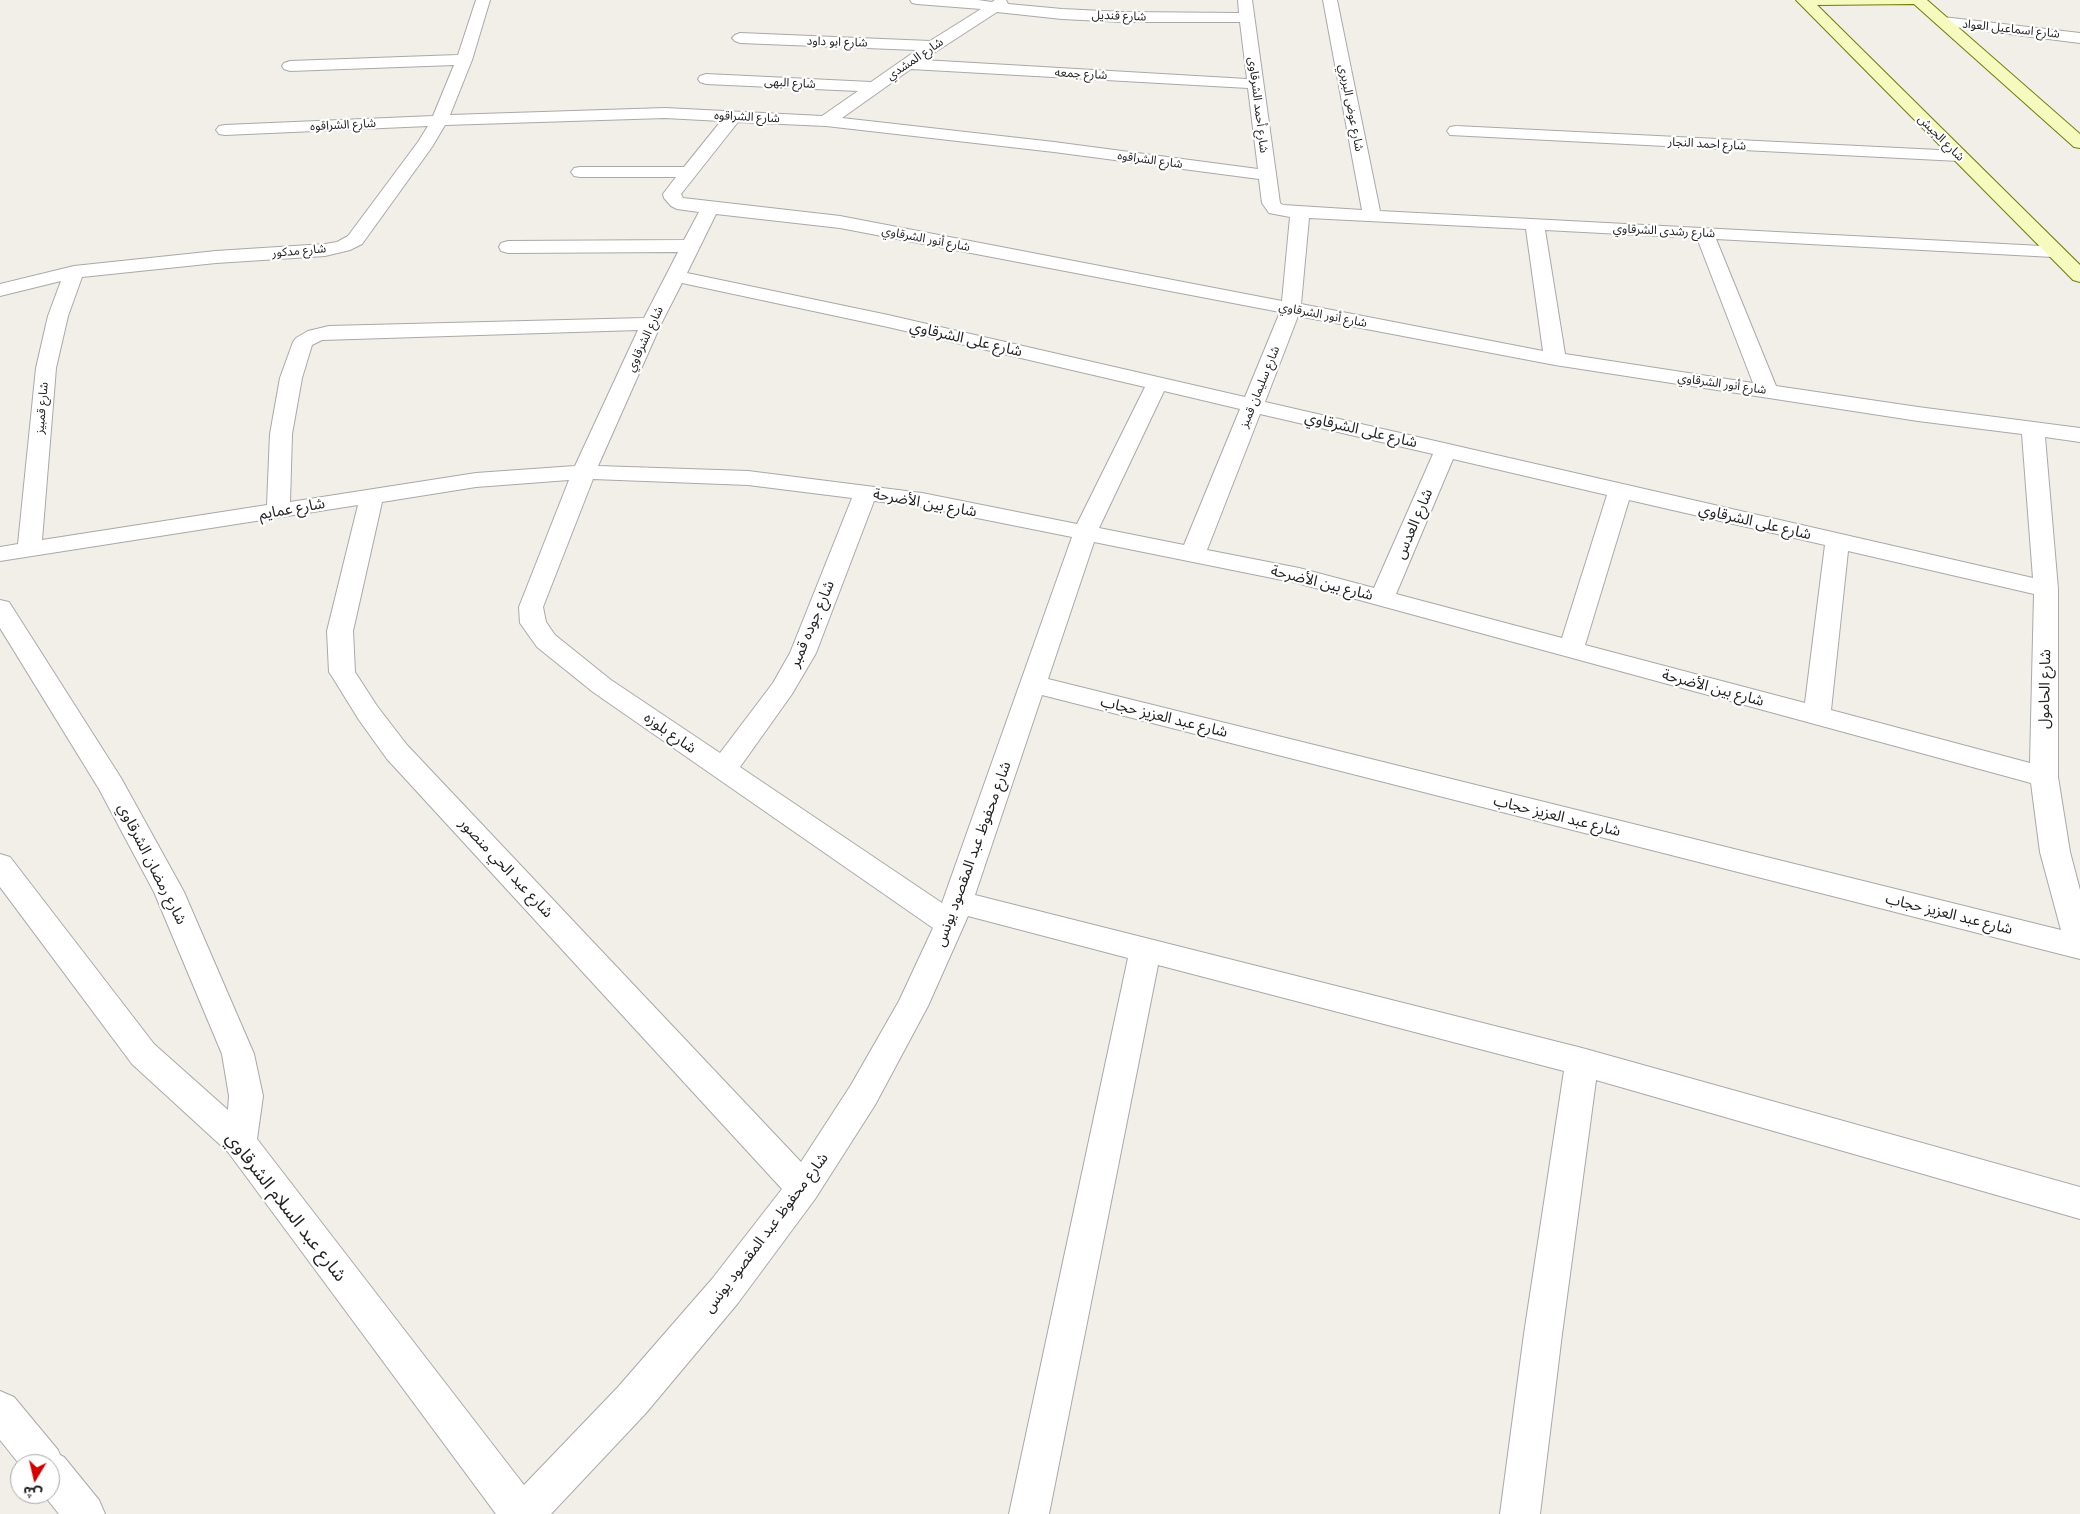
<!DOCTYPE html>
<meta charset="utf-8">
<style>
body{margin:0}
#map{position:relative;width:2080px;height:1514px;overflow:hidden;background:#f2efe9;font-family:Raleway,"Noto Sans Arabic",sans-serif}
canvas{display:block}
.north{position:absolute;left:10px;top:1454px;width:50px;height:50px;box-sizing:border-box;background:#fff;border:1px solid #a7a7a7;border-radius:50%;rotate:189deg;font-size:14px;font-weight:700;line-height:20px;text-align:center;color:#222}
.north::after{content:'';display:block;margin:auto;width:18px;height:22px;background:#d40000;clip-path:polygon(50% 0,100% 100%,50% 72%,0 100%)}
</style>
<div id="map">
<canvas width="2080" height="1514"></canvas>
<div class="north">ش</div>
</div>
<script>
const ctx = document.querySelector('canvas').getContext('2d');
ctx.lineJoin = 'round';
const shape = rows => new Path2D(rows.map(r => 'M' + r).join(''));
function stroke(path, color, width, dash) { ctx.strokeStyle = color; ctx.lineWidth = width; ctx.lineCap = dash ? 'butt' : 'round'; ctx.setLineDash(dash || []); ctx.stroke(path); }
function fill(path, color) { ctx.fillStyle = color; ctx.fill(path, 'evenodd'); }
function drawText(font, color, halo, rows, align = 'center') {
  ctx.font = font + ' Raleway,"Noto Sans Arabic",sans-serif'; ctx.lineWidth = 4.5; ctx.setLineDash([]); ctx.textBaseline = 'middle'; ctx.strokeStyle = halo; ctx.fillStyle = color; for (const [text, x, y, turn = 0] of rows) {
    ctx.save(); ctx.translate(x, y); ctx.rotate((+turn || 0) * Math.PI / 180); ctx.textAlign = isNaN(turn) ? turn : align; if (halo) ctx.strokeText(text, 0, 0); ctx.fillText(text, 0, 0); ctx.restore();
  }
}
const street = shape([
 [476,0,490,0,472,60,450,115,665,108,822,116,858,91,706,84,700,82,698,79,700,76,706,74,871,82,917,50,740,43,735,41,732,38,735,35,740,33,930,41,981,9,917,4,912,3,910,0,978,0,992,2,995,0,1006,0,1008,4,1062,9,1123,12,1239,13,1238,0,1252,0,1280,203,1283,205,1362,210,1323,0,1337,0,1380,211,2060,247,2063,251,2060,255,2053,257,1716,239,1776,386,1918,407,2080,428,2080,442,2045,437,2058,589,2058,777,2070,852,2080,890,2080,959,1042,695,975,895,1582,1048,2080,1187,2080,1219,1596,1080,1562,1334,1540,1514,1500,1514,1524,1334,1564,1071,1158,965,1049,1514,1009,1514,1128,958,968,916,928,1006,875,1105,815,1199,738,1303,646,1413,551,1514,496,1514,228,1152,132,1064,0,887,0,854,10,857,154,1044,228,1110,229,1096,222,1054,154,892,99,789,0,628,0,600,9,602,121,778,184,892,254,1054,263,1096,257,1139,524,1485,618,1387,712,1279,782,1189,387,759,359,720,333,678,329,672,327,631,358,505,0,561,0,547,18,544,36,368,48,316,61,281,0,296,0,284,74,266,216,251,325,244,337,242,348,236,418,142,428,126,225,135,219,134,216,130,219,126,225,125,433,116,454,65,290,71,284,69,282,66,284,63,290,61,458,55,476,0],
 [997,12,1062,19,1123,22,1240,22,1247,79,923,60,997,12],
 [911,69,1248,88,1258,169,1054,142,842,118,911,69],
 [665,118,721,121,684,167,580,167,574,168,571,172,574,176,580,177,676,177,663,194,664,198,671,206,677,209,699,212,684,240,508,241,501,243,499,247,501,251,508,253,678,252,644,318,329,326,308,331,296,338,293,342,280,378,270,434,267,505,42,540,56,368,68,316,82,277,216,263,325,256,350,250,362,244,432,147,445,125,665,118],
 [738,122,826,126,1054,152,1259,179,1262,203,1269,213,1290,217,1282,301,840,216,683,198,681,194,738,122],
 [716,214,840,228,1280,312,1245,397,888,315,687,273,716,214],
 [1309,218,1526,229,1543,351,1301,304,1309,218],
 [1545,230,1697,238,1753,383,1565,354,1545,230],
 [682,283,888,327,1145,387,1077,524,922,493,748,471,598,466,661,324,682,283],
 [1298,316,1555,365,1918,421,2022,434,2033,578,1265,402,1298,316],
 [638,330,575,466,476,473,290,502,292,434,302,378,312,345,322,340,638,330],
 [1164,391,1240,409,1184,545,1099,528,1164,391],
 [1260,414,1433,454,1374,588,1299,568,1207,550,1260,414],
 [1453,459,1607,495,1562,638,1396,594,1453,459],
 [593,479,748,485,852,498,790,653,773,683,720,753,611,680,555,635,546,622,543,607,593,479],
 [569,480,519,607,520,623,537,647,593,692,933,928,899,1001,851,1085,801,1162,407,745,377,706,355,672,353,631,382,502,476,487,569,480],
 [1629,500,1825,545,1805,703,1585,645,1629,500],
 [874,501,922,507,1072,537,942,903,740,767,792,694,816,653,874,501],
 [1094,542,1297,583,2031,783,2040,852,2061,930,1048,679,1094,542],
 [1848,551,2034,594,2030,763,1831,710,1848,551],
 [1943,17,2080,33,2080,43,1938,25,1935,22,1938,19,1943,17],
 [1456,126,1959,151,1965,152,1968,156,1965,160,1959,161,1450,135,1447,131,1450,127,1456,126],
 [0,1391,14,1397,58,1450,60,1455,64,1457,99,1500,105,1514,59,1514,43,1494,50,1494,50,1464,20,1465,0,1440,0,1391]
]);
const secondary = shape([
 [1796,0,1927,0,2080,134,2080,148,2074,147,1914,4,1817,5,2080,265,2080,282,2073,280,1796,0]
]);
stroke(street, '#a9a9a9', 2);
stroke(secondary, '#707d05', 2);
fill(street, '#fff');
fill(secondary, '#f7fabf');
drawText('12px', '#222', '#fff', [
 ["شارع قنديل",1119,16,2],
 ["شارع اسماعيل العواد",2011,29,6],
 ["شارع ابو داود",837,42,2],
 ["شارع المشدي",915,59,-34],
 ["شارع جمعه",1081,74,3],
 ["شارع البهى",790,83,3],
 ["شارع أحمد الشرقاوى",1258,105,83],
 ["شارع عوض البربري",1351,108,79],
 ["شارع الشراقوه",747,117,3],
 ["شارع الشراقوه",343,125,-3],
 ["شارع الجيش",1941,138,45],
 ["شارع احمد النجار",1707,144,3],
 ["شارع الشراقوه",1150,160,8],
 ["شارع رشدى الشرقاوي",1664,231,3],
 ["شارع أنور الشرقاوي",926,239,11],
 ["شارع مدكور",299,251,-5],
 ["شارع أنور الشرقاوي",1323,315,11],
 ["شارع الشرقاوي",645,339,-65],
 ["شارع أنور الشرقاوي",1722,384,8],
 ["شارع سليمان قمبز",1260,387,-68],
 ["شارع قمبيز",42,408,-85]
]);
drawText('15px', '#222', '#fff', [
 ["شارع على الشرقاوي",966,339,13],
 ["شارع على الشرقاوي",1361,430,13],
 ["شارع بين الأضرحة",925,503,10],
 ["شارع عمايم",292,509,-10],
 ["شارع على الشرقاوي",1755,522,13],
 ["شارع العدس",1414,524,-67],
 ["شارع بين الأضرحة",1322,583,14],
 ["شارع جوده قمبر",812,624,-67],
 ["شارع بين الأضرحة",1713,688,15],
 ["شارع الحامول",2045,689,-89],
 ["شارع عبد العزيز حجاب",1164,717,14],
 ["شارع بلوزه",670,733,35],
 ["شارع عبد العزيز حجاب",1557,816,14],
 ["شارع محفوظ عبد المقصود يونس",973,854,-70],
 ["شارع رمضان الشرقاوي",152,864,63],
 ["شارع عبد الحي منصور",506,868,47],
 ["شارع عبد العزيز حجاب",1949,914,14],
 ["شارع محفوظ عبد المقصود يونس",766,1233,-53]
]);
drawText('18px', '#222', '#fff', [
 ["شارع عبد السلام الشرقاوي",286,1207,52]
]);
</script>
